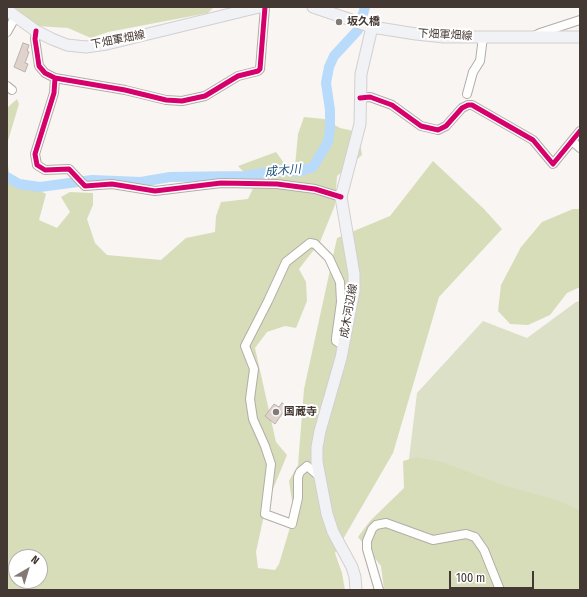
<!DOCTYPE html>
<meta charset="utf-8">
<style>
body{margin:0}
#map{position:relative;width:587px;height:597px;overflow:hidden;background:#f8f5f3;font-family:"Fira Sans Condensed",sans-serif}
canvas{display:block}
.frame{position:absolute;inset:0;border:8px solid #443832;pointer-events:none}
.north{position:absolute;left:8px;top:549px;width:40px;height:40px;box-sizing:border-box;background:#fff;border:1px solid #b4afad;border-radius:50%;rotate:38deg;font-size:11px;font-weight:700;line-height:16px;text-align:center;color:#443832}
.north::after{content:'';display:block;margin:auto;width:14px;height:18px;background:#837a76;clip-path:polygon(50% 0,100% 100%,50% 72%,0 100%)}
.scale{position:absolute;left:449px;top:571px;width:85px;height:18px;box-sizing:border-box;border:2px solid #443832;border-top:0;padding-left:5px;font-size:12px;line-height:14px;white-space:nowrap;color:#443832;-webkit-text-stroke:3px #fff;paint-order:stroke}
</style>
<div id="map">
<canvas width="587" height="597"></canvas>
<div class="frame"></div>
<div class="north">N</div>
<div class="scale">100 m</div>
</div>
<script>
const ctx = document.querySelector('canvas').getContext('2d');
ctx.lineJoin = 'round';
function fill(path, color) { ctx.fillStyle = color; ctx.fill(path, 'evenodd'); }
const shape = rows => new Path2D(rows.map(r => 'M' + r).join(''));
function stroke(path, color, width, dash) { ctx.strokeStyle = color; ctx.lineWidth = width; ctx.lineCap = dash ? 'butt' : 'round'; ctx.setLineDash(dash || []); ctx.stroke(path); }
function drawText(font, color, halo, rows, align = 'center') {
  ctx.font = font + ' "Fira Sans Condensed","Noto Sans JP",sans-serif'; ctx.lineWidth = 4; ctx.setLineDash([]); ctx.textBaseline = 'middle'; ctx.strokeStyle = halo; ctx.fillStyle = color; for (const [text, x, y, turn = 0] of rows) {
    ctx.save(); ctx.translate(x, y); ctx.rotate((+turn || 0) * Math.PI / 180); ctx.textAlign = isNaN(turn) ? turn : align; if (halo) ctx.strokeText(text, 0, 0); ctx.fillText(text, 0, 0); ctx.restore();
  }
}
fill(shape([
 [580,301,580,589,408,467,417,393,483,321,527,338,576,302]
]), '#dce0c7');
fill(shape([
 [14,7,214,7,208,13,108,32,91,38,68,28,36,26],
 [17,99,19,104,7,144,7,108],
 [304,117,324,119,340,128,358,132,362,155,337,176,335,205,320,242,299,269,306,282,307,301,296,328,285,326,267,332,255,348,276,442,287,455,266,506,256,552,258,568,275,570,279,564,294,514,289,481,298,465,304,389,337,238,390,216,433,161,484,209,502,229,439,297,393,453,335,553,342,573,345,590,7,590,7,158,9,173,46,194,39,220,57,228,70,212,61,197,70,192,93,193,93,205,87,219,95,243,107,255,161,260,186,238,215,232,216,216,221,202,248,199,255,184,238,166,276,152,284,163,295,166,298,134],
 [16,557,40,557,40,581,16,581],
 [573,209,580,209,580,287,567,293,550,315,528,325,510,324,498,311,501,285,521,247,542,222],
 [417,457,442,462,506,486,557,500,580,510,580,590,384,590,381,566,358,537,370,521,404,488,403,461]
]), '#d8ddb9');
stroke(shape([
 [7,177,19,184,40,187,92,180,141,182,170,177,245,176,280,170,298,172,313,167,328,142,330,129,330,110,326,83,329,67,334,56,358,30,365,7]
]), '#b8dafb', 10);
const building = shape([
 [23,43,29,45,27,51,29,52,25,63,28,64,25,72,14,67,23,43],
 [282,403,287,407,275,424,265,416,274,404,279,407,282,403]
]);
fill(building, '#e0d3cc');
stroke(building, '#b9b2af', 1);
const minor = shape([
 [36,31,35,39,39,66,45,73,55,78,125,90,166,100,182,101,205,96,238,76,258,71,260,69,265,7],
 [7,32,16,16],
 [534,36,540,33,580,20],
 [55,78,54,93,35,154,37,165,45,170,69,169,85,186,112,184,155,191,221,183,277,184,315,189,341,197],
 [7,86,12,90],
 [467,94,473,72,480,61,483,37],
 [360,98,370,97,392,105,421,126,438,130,446,126,462,108,468,105,472,105,533,140,553,164,580,131],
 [572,141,580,148],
 [320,477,307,466,300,472,298,477,298,498,292,524,265,514,271,464,265,446,253,419,250,399,254,369,245,346,268,301,286,262,310,243,315,244,329,258,340,282,341,302,336,338,336,341,343,345],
 [379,590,367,549,367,541,372,529,376,525,386,523,433,540,466,534,475,537,484,550,500,590]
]);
const major = shape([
 [313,7,372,27,416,34,444,37,580,37],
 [7,10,36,31,52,39,67,45,86,47,107,44,259,7],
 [356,590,355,577,352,567,333,532,327,514,317,462,317,447,320,431,341,358,354,291,354,274,341,197,360,124,361,74,372,27]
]);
stroke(minor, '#b3aca9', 10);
stroke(major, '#d4cfce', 13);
stroke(minor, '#fefefd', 8);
stroke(major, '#f1f2f6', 11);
stroke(shape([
 [36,31,35,39,39,66,45,73,55,78,125,90,166,100,182,101,205,96,238,76,258,71,260,69,265,7],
 [55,78,54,93,35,154,37,165,45,170,69,169,85,186,112,184,155,191,221,183,277,184,315,189,341,197],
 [360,98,370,97,392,105,421,126,438,130,446,126,462,108,468,105,472,105,533,140,553,164,580,131]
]), '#d6006c', 5);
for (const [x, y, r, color] of [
 [339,22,4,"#837a76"],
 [276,412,4,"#837a76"]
]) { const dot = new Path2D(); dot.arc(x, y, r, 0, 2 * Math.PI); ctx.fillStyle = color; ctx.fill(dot); stroke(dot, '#fff', 1.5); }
drawText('bold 11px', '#443832', '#fff', [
 ["坂久橋",347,22],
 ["国蔵寺",284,412]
], 'left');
drawText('11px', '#443832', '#fff', [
 ["下畑軍畑線",445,35,3],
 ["下畑軍畑線",118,40,-11],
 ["成木河辺線",349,311,-80]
]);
drawText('italic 12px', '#1d527f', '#fff', [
 ["成木川",283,171,-5]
]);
</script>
